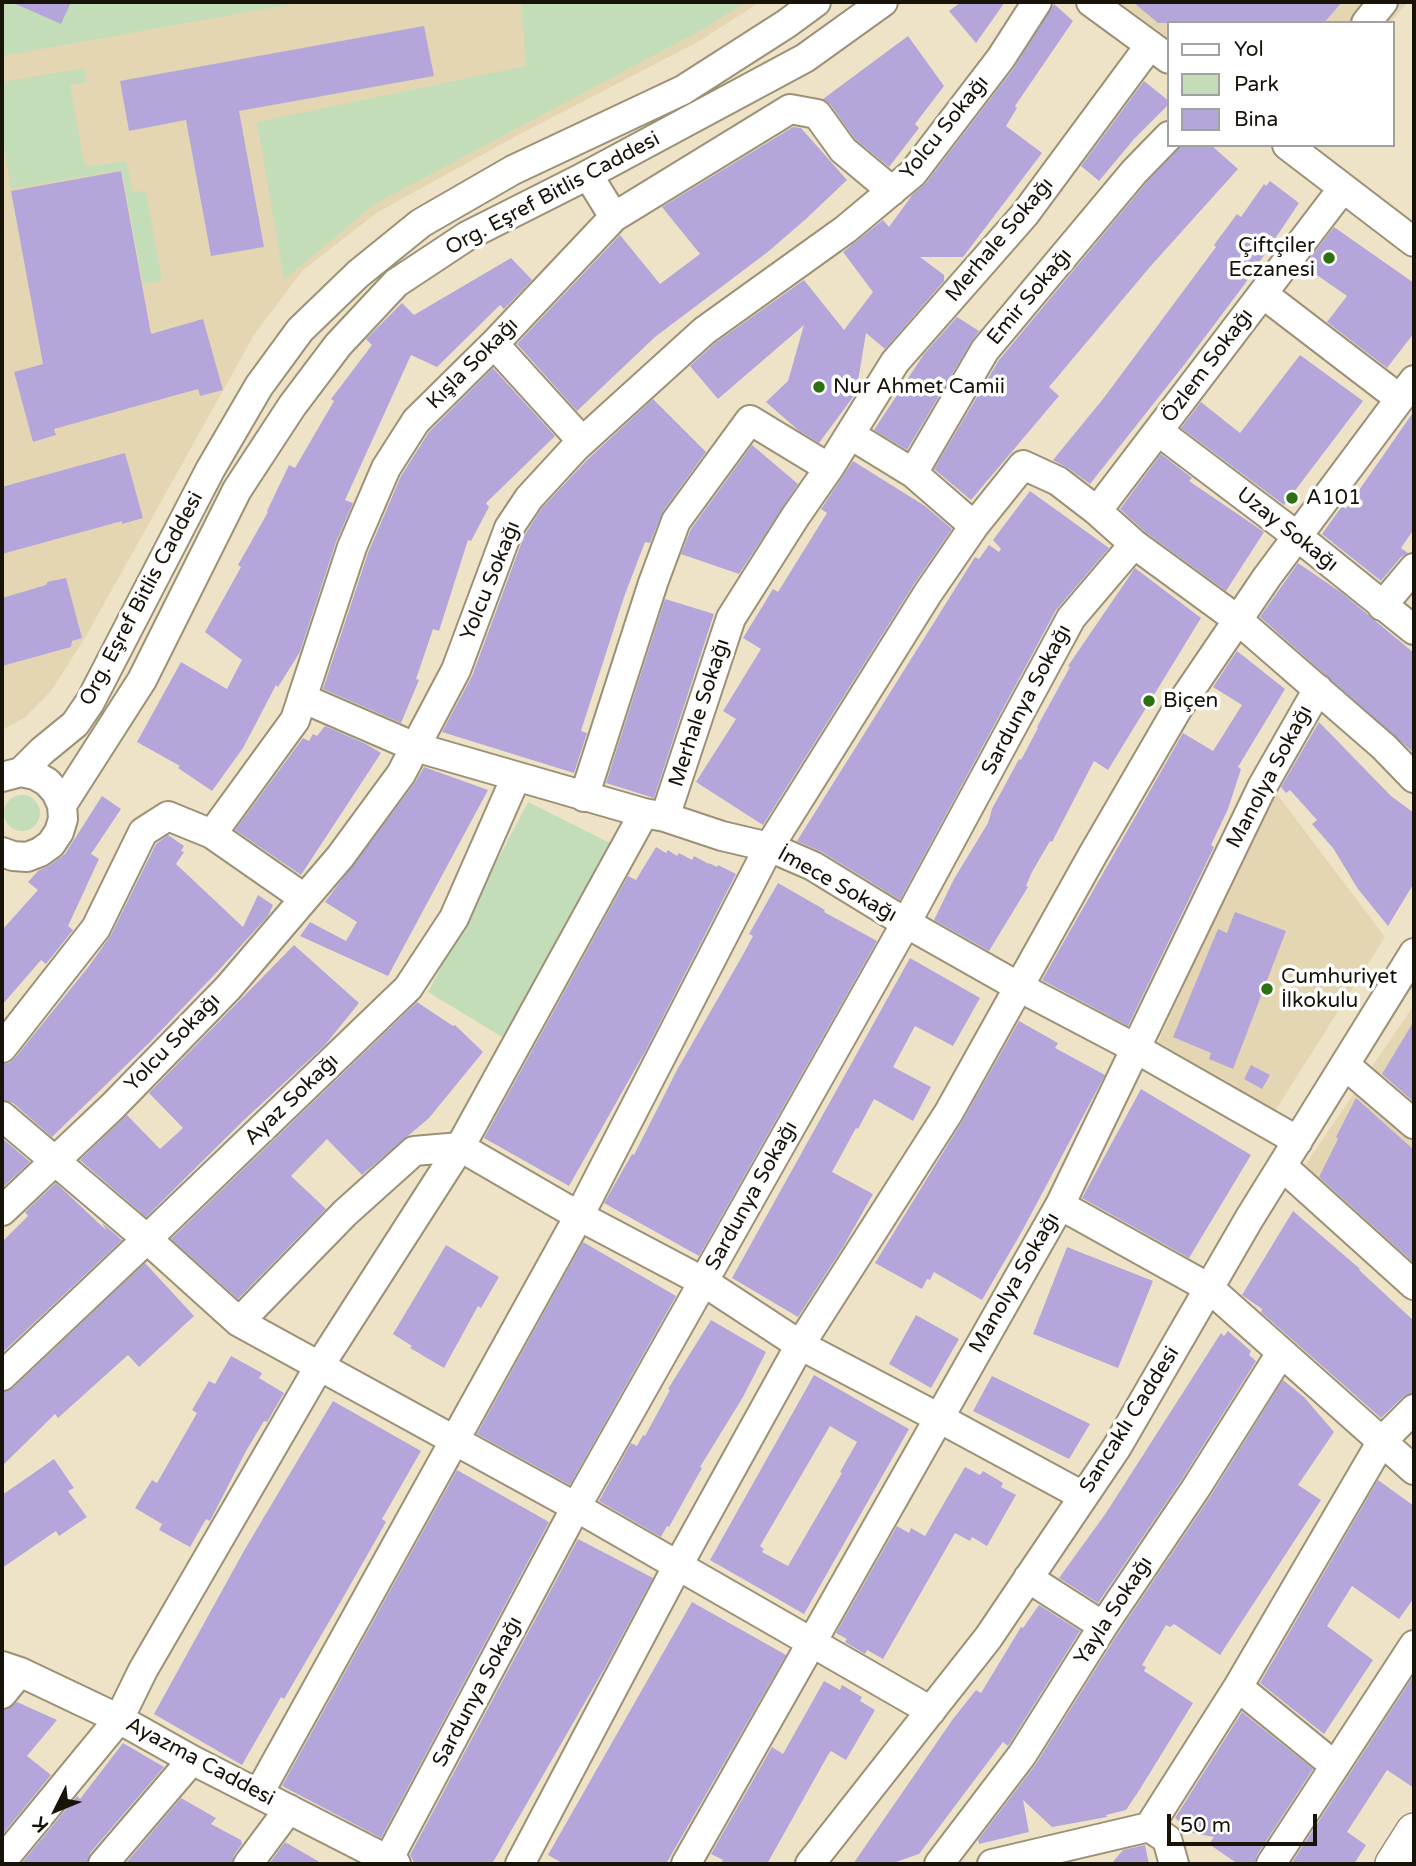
<!DOCTYPE html>
<meta charset="utf-8">
<style>
body{margin:0}
#map{position:relative;width:1416px;height:1866px;overflow:hidden;background:#efe3c7;font-family:"Varela Round",sans-serif}
canvas{display:block}
.frame{position:absolute;inset:0;border:4px solid #181309;pointer-events:none}
.legend{position:absolute;left:1167px;top:21px;width:228px;height:126px;box-sizing:border-box;background:#fff;border:2px solid #a3a19d;margin:0;padding:9px 12px;list-style:none;font-size:21px;color:#181309}
.legend li{display:flex;align-items:center;gap:14px;height:35px}
.legend b{width:35px;border:2px solid #a3a19d}
.north{position:absolute;left:21px;top:1775px;width:70px;height:70px;-webkit-text-stroke:5px #fff;paint-order:stroke;rotate:227deg;font-size:19px;font-weight:700;line-height:28px;text-align:center;color:#181309}
.north::after{content:'';display:block;margin:auto;width:24px;height:32px;background:#181309;clip-path:polygon(50% 0,100% 100%,50% 72%,0 100%)}
.scale{position:absolute;left:1167px;top:1814px;width:150px;height:32px;box-sizing:border-box;border:4px solid #181309;border-top:0;padding-left:9px;font-size:21px;line-height:24px;white-space:nowrap;color:#181309;-webkit-text-stroke:5px #fff;paint-order:stroke}
</style>
<div id="map">
<canvas width="1416" height="1866"></canvas>
<div class="frame"></div>
<ul class="legend">
<li><b style="height:9px;background:#fff"></b>Yol</li>
<li><b style="height:19px;background:#c3ddb9"></b>Park</li>
<li><b style="height:19px;background:#b4a6db"></b>Bina</li>
</ul>
<div class="north">K</div>
<div class="scale">50 m</div>
</div>
<script>
const ctx = document.querySelector('canvas').getContext('2d');
ctx.lineJoin = 'round';
function fill(path, color) { ctx.fillStyle = color; ctx.fill(path, 'evenodd'); }
const shape = rows => new Path2D(rows.map(r => 'M' + r).join(''));
function stroke(path, color, width, dash) { ctx.strokeStyle = color; ctx.lineWidth = width; ctx.lineCap = dash ? 'butt' : 'round'; ctx.setLineDash(dash || []); ctx.stroke(path); }
function drawText(font, color, halo, rows, align = 'center') {
  ctx.font = font + ' "Varela Round",sans-serif'; ctx.lineWidth = 7; ctx.setLineDash([]); ctx.textBaseline = 'middle'; ctx.strokeStyle = halo; ctx.fillStyle = color; for (const [text, x, y, turn = 0] of rows) {
    ctx.save(); ctx.translate(x, y); ctx.rotate((+turn || 0) * Math.PI / 180); ctx.textAlign = isNaN(turn) ? turn : align; if (halo) ctx.strokeText(text, 0, 0); ctx.fillText(text, 0, 0); ctx.restore();
  }
}
fill(shape([
 [2,2,760,2,698,42,520,134,378,212,303,270,254,335,85,638,51,691,24,718,2,730],
 [1118,2,1408,2,1390,23,1169,23,1169,38],
 [1274,790,1385,937,1275,1111,1158,1042],
 [1414,1005,1414,1265,1303,1168]
]), '#e5d6b3');
fill(shape([
 [2,2,11,2,60,24,71,2,304,2,2,56],
 [521,2,746,2,705,28,373,205,284,280,257,122,526,66],
 [84,68,87,82,70,85,85,167,126,161,133,192,146,191,162,281,143,284,122,170,11,189,2,135,2,82],
 '4 813a18 18 0 1 1 36 0a18 18 0 1 1-36 0Z',
 [528,802,612,844,502,1037,428,992]
]), '#c3ddb9');
fill(shape([
 [11,2,71,2,61,24],
 [961,2,1005,2,976,43,949,11],
 [1133,2,1342,2,1324,23,1158,23],
 [1054,4,1073,21,1015,106,1017,108,1006,126,1042,153,963,257,920,257,944,275,944,281,885,349,866,333,856,393,819,443,798,430,766,402,788,381,804,325,718,399,690,366,714,344,804,280,844,330,873,292,843,252,883,220,889,227,913,194,926,183,1014,68],
 [424,26,434,76,239,111,264,247,211,256,186,120,129,131,120,81],
 [908,36,944,86,915,124,919,128,889,167,855,139,830,104,823,99],
 [1144,81,1169,101,1169,104,1134,139,1099,181,1081,166],
 [793,127,801,128,847,180,807,218,769,251,655,337,577,411,517,344,620,235,660,284,700,254,662,207],
 [1182,145,1211,145,1238,169,1149,268,1049,387,1059,396,971,500,934,469,999,360,1146,183],
 [121,171,151,334,203,319,223,390,200,396,198,389,54,429,56,435,33,442,14,372,43,364,11,191],
 [1270,181,1299,203,1244,285,1184,365,1090,484,1068,468,1053,460,1103,399,1216,247,1214,245,1237,214,1241,217,1264,184,1266,186],
 [1334,227,1414,283,1414,333,1387,368,1327,322,1347,296,1304,266],
 [511,258,532,280,504,309,500,305,437,367,411,355,345,500,353,503,336,542,300,652,278,687,276,685,243,748,212,791,178,768,180,766,137,742,181,662,227,689,242,660,205,632,241,567,238,565,268,512,267,511,289,465,295,468,334,401,331,399,372,345,366,339,402,303,414,315],
 [957,317,979,331,971,342,907,450,874,430,924,354],
 [1300,355,1363,401,1284,505,1181,428,1201,402,1240,433],
 [493,368,555,436,486,503,489,507,471,541,468,540,439,631,433,629,416,679,419,680,401,723,323,689,368,553,401,476,429,432],
 [653,399,706,452,663,511,650,543,645,542,624,597,581,731,587,733,574,773,442,732,472,676,524,536,542,508,587,460],
 [1414,411,1414,529,1401,548,1408,553,1401,557,1381,581,1322,534,1342,506,1346,509],
 [752,445,798,484,739,574,681,554,691,529],
 [125,453,143,518,122,524,122,521,2,554,2,487],
 [1161,454,1192,478,1189,481,1264,532,1226,591,1144,531,1120,509],
 [853,461,925,506,952,529,914,584,763,825,696,782,736,719,723,711,761,649,743,638,773,589,778,592,827,513,821,509],
 [1030,491,1109,548,1056,610,900,900,822,852,797,841,975,557,979,559,989,545,999,552,1001,549,993,540],
 [1298,563,1342,593,1414,653,1414,753,1260,617],
 [1135,568,1201,618,1108,770,1094,761,1052,842,1050,841,1032,872,1026,886,1028,887,989,951,934,920,954,879,988,823,992,809,1019,759,1021,760,1038,728,1037,727,1070,667,1068,666],
 [66,578,82,638,72,641,71,647,2,666,2,598,46,585,47,582],
 [665,599,714,614,654,798,606,783],
 [1237,651,1285,689,1238,767,1241,769,1228,809,1211,845,1214,847,1128,1026,1042,980,1183,733,1213,751,1242,705,1213,687],
 [1319,722,1391,796,1414,813,1414,883,1388,926,1358,889,1333,848,1312,824,1317,820,1290,790,1286,793,1281,787],
 [325,726,366,744,381,753,301,875,235,830,303,738,309,741,313,734,317,736],
 [424,767,488,790,388,976,300,936,310,922,346,941,357,922,325,902,414,784],
 [102,796,121,809,91,854,99,859,68,926,73,930,46,964,41,960,2,1005,2,930,38,890,28,882,38,871,50,865,65,854],
 [168,835,184,846,181,851,184,852,176,864,243,927,258,895,273,905,268,916,218,971,151,1041,52,1137,13,1103,2,1100,2,1064,9,1063,15,1058,89,966,111,935,156,844],
 [656,847,666,853,668,850,677,856,679,853,692,860,694,856,709,864,709,863,717,867,718,865,736,874,646,1050,569,1186,484,1138,628,876,636,880],
 [778,883,825,910,824,912,877,941,699,1256,604,1203,632,1154,634,1155,677,1070,744,953,753,936,749,934],
 [1235,912,1286,931,1233,1069,1209,1059,1211,1053,1173,1037,1218,929,1227,933],
 [294,945,359,1003,325,1045,244,1120,146,1217,80,1160,127,1115,160,1149,183,1128,149,1093],
 [910,958,980,998,953,1046,915,1026,893,1067,931,1087,913,1121,874,1099,858,1129,856,1128,832,1172,873,1194,843,1247,798,1317,732,1278],
 [417,1002,453,1026,455,1025,483,1052,429,1118,362,1175,327,1139,291,1176,326,1209,238,1299,171,1239],
 [1019,1021,1058,1043,1055,1048,1105,1075,1021,1233,982,1300,934,1272,930,1280,927,1279,922,1289,875,1263,963,1120],
 [1414,1021,1414,1102,1382,1074],
 [1251,1065,1270,1075,1262,1089,1244,1079],
 [1141,1089,1251,1155,1189,1258,1082,1198],
 [1356,1098,1414,1150,1414,1263,1319,1177,1338,1139,1336,1137],
 [2,1138,30,1162,2,1188],
 [56,1183,106,1230,102,1223,122,1240,2,1353,2,1242,28,1216,25,1212],
 [1293,1211,1360,1269,1359,1270,1414,1321,1414,1393,1403,1397,1381,1418,1261,1312,1262,1309,1242,1295],
 [583,1242,676,1296,570,1485,477,1434],
 [446,1245,499,1277,481,1308,478,1306,444,1368,410,1348,412,1346,393,1334],
 [1067,1247,1153,1281,1118,1368,1033,1334],
 [145,1263,194,1316,139,1367,128,1355,58,1418,55,1414,2,1466,2,1392,13,1388],
 [916,1315,959,1339,931,1388,889,1364],
 [711,1320,766,1352,743,1397,700,1467,702,1468,669,1527,667,1526,661,1537,599,1501,631,1443,637,1446,643,1435,645,1436,670,1390,668,1389],
 [1228,1331,1251,1351,1249,1355,1256,1361,1182,1479,1098,1603,1059,1578,1106,1513,1221,1333,1224,1336],
 [231,1356,262,1373,259,1378,284,1393,267,1422,264,1421,246,1451,210,1521,206,1519,190,1547,159,1530,162,1524,135,1508,152,1480,157,1483,197,1413,192,1410,209,1381,215,1384],
 [814,1375,909,1429,804,1614,710,1560],
 [830,1426,857,1442,840,1472,842,1473,788,1566,762,1552,764,1549,760,1546],
 [992,1376,1090,1424,1069,1459,973,1411],
 [1283,1380,1304,1397,1334,1432,1298,1485,1321,1500,1220,1655,1174,1624,1170,1627,1166,1625,1142,1665,1146,1667,1144,1671,1193,1703,1140,1789,1126,1810,1106,1815,1107,1817,1052,1827,1023,1800,1029,1832,979,1844,978,1840,1036,1764,1117,1635,1210,1497],
 [333,1401,421,1451,382,1519,386,1522,340,1603,284,1699,281,1697,242,1765,154,1714,245,1549],
 [54,1459,74,1488,68,1491,87,1517,59,1536,56,1531,2,1568,2,1495],
 [965,1467,980,1475,983,1471,1003,1483,1001,1487,1016,1495,987,1546,972,1537,970,1541,955,1533,883,1659,867,1650,865,1654,845,1642,847,1639,836,1633,897,1526,909,1533,911,1528,925,1536],
 [457,1470,549,1522,381,1838,282,1786],
 [1378,1480,1414,1506,1414,1598,1399,1619,1352,1586,1327,1626,1373,1660,1324,1734,1260,1683],
 [578,1539,653,1578,603,1671,492,1864,415,1864,410,1855],
 [692,1602,786,1655,666,1864,564,1864,548,1855],
 [1039,1605,1080,1631,1008,1746,1003,1742,919,1854,890,1864,853,1864,953,1719,976,1690,981,1693,1021,1627,1023,1628],
 [1414,1675,1414,1788,1387,1770,1347,1832,1366,1845,1354,1864,1291,1864],
 [824,1681,840,1690,842,1685,862,1697,860,1701,875,1710,846,1760,831,1751,828,1755,767,1864,721,1864,723,1860,711,1854,772,1747,783,1754],
 [17,1702,57,1720,27,1756,51,1775,2,1835,2,1710,8,1709],
 [1242,1712,1313,1769,1257,1855,1255,1864,1238,1864,1209,1844,1214,1837,1193,1833,1175,1818],
 [123,1743,164,1767,90,1853,87,1864,21,1864,77,1796,80,1799],
 [181,1798,216,1818,211,1824,241,1840,242,1844,234,1855,232,1864,125,1864],
 [285,1842,323,1864,269,1864],
 [1145,1845,1149,1864,1111,1864,1123,1850]
]), '#b4a6db');
const minor = shape([
 [1091,2,1169,59],
 [1366,23,1383,2],
 [1287,145,1414,242],
 [588,175,614,217],
 [1263,294,1400,399],
 [494,344,582,441],
 [1158,431,1297,536,1414,630],
 [851,435,913,473,974,526],
 [913,473,985,350,1134,172,1169,136],
 [1097,511,1343,188],
 [1382,606,1414,568],
 [302,698,415,747,644,813,665,817,722,836,769,847,813,866,906,923,1019,987,1135,1048,1298,1141],
 [21,772,42,751,75,724,90,702,210,470,259,386,300,330,358,274,421,223,513,170,683,90,786,24,816,2],
 [2,777,21,772,35,775,47,782,56,792,62,805,63,819,59,832,51,844,40,852,27,857,13,856,2,852],
 [584,797,653,583,676,521,750,420,829,468],
 [62,805,142,680,237,490,292,406,338,345,396,283,467,236,578,180,805,58,883,2],
 [665,817,731,618,795,517,829,468,895,362,1025,214,1150,45],
 [212,834,295,720,352,547,386,468,416,421,494,344,614,217,790,109,817,114,843,150,892,191],
 [2,1048,96,928,143,832,168,816,212,834,304,898],
 [1345,1065,1414,1124],
 [2,1116,147,1239,239,1322,576,1507,931,1711],
 [1282,1166,1414,1285],
 [1060,1205,1209,1288,1414,1470],
 [2,1211,112,1107,228,988,340,857,401,774,456,670,509,528,529,498,575,448,704,331,846,229,913,173,1001,58,1037,2],
 [239,1322,345,1213,414,1151,460,1147,579,1216,704,1282,800,1345,939,1418,1083,1496],
 [2,1376,147,1239,408,988,454,918,516,777],
 [1028,1578,1103,1626],
 [2,1666,20,1672,119,1719,192,1760,396,1864],
 [1238,1687,1335,1766],
 [2,1694,20,1672],
 [259,1793,579,1216,769,847,928,593,974,526,1023,465,1058,481,1097,511,1134,544,1238,620,1384,747,1414,778],
 [1149,1827,1238,1687,1382,1441,1414,1409],
 [388,1860,576,1507,906,923,1071,618,1134,544],
 [2,1861,119,1719,143,1670,320,1365,460,1147,644,813],
 [103,1864,192,1760],
 [248,1864,289,1809],
 [520,1864,677,1567,800,1345,949,1112,1092,856,1178,708,1267,577,1414,380],
 [686,1864,1060,1205,1262,787,1318,689],
 [810,1864,988,1638,1117,1447,1249,1219,1414,953],
 [939,1864,1022,1755,1103,1626,1196,1488,1281,1353],
 [992,1864,1149,1827,1167,1839,1174,1864],
 [1271,1864,1414,1645]
]);
const major = shape([
 [1393,1864,1414,1831]
]);
stroke(minor, '#9c9176', 32);
stroke(major, '#9c9176', 38);
stroke(minor, '#fff', 28);
stroke(major, '#fff', 35);
for (const [x, y, r, color] of [
 [1329,258,7,"#2b7111"],
 [819,387,7,"#2b7111"],
 [1292,498,7,"#2b7111"],
 [1149,701,7,"#2b7111"],
 [1267,989,7,"#2b7111"]
]) { const dot = new Path2D(); dot.arc(x, y, r, 0, 2 * Math.PI); ctx.fillStyle = color; ctx.fill(dot); stroke(dot, '#fff', 2.5); }
drawText('21px', '#181309', '#fff', [
 ["Yolcu Sokağı",945,128,-51],
 ["Org. Eşref Bitlis Caddesi",553,194,-28],
 ["Merhale Sokağı",1000,240,-50],
 ["Emir Sokağı",1030,297,-50],
 ["Kışla Sokağı",473,364,-45],
 ["Özlem Sokağı",1208,366,-53],
 ["Uzay Sokağı",1287,530,38],
 ["Yolcu Sokağı",491,581,-68],
 ["Org. Eşref Bitlis Caddesi",142,599,-62],
 ["Sardunya Sokağı",1027,700,-62],
 ["Merhale Sokağı",700,713,-72],
 ["Manolya Sokağı",1270,777,-62],
 ["İmece Sokağı",837,885,29],
 ["Yolcu Sokağı",173,1043,-46],
 ["Ayaz Sokağı",292,1100,-44],
 ["Sardunya Sokağı",752,1196,-61],
 ["Manolya Sokağı",1015,1283,-60],
 ["Sancaklı Caddesi",1130,1420,-58],
 ["Yayla Sokağı",1114,1611,-57],
 ["Sardunya Sokağı",478,1692,-62],
 ["Ayazma Caddesi",200,1762,28]
]);
drawText('21px', '#181309', '#fff', [
 ["Çiftçiler",1315,246,"right"],
 ["Eczanesi",1315,270,"right"],
 ["Nur Ahmet Camii",833,387],
 ["A101",1306,498],
 ["Biçen",1163,701],
 ["Cumhuriyet",1281,977],
 ["İlkokulu",1281,1001]
], 'left');
</script>
